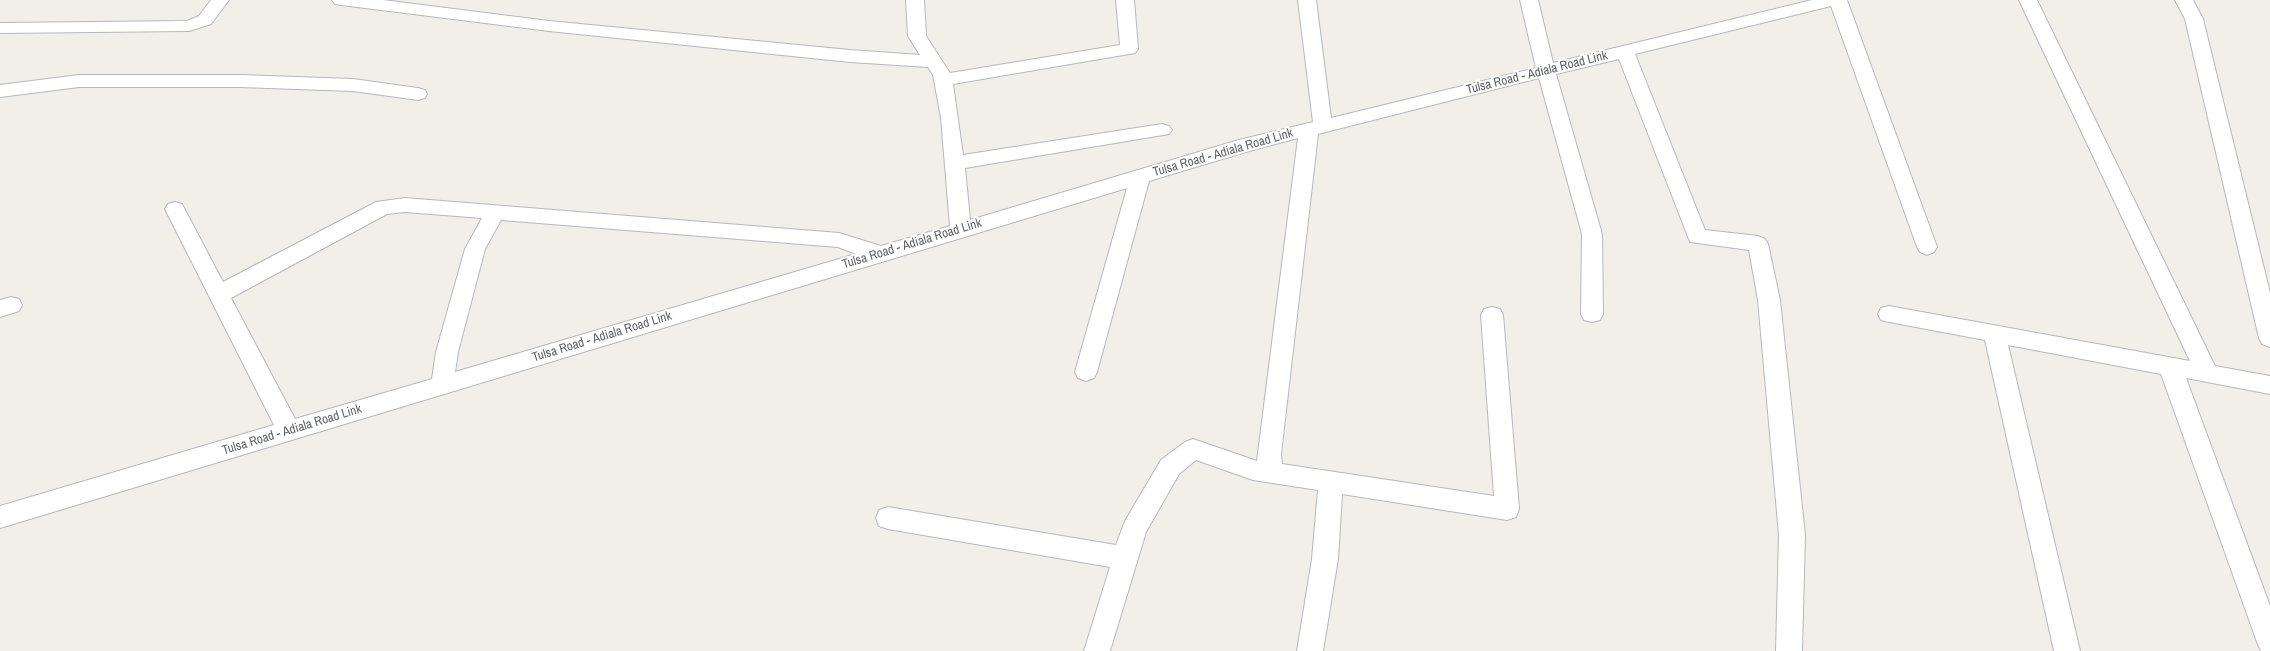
<!DOCTYPE html>
<style>
body{margin:0}
canvas{display:block;background:#f1efe8}
</style>
<canvas width="2270" height="651"></canvas>
<script>
const ctx = document.querySelector('canvas').getContext('2d');
ctx.lineJoin = 'round';
const shape = rows => new Path2D(rows.map(r => 'M' + r).join(''));
function stroke(path, color, width, dash) { ctx.strokeStyle = color; ctx.lineWidth = width; ctx.lineCap = dash ? 'butt' : 'round'; ctx.setLineDash(dash || []); ctx.stroke(path); }
function fill(path, color) { ctx.fillStyle = color; ctx.fill(path, 'evenodd'); }
function drawText(font, color, halo, rows, align = 'center') {
  ctx.font = font + ' "Archivo Narrow",sans-serif'; ctx.lineWidth = 4; ctx.setLineDash([]); ctx.textBaseline = 'middle'; ctx.strokeStyle = halo; ctx.fillStyle = color; for (const [text, x, y, turn = 0] of rows) {
    ctx.save(); ctx.translate(x, y); ctx.rotate((+turn || 0) * Math.PI / 180); ctx.textAlign = isNaN(turn) ? turn : align; if (halo) ctx.strokeText(text, 0, 0); ctx.fillText(text, 0, 0); ctx.restore();
  }
}
const street = shape([
 [211,0,229,0,211,24,189,31,0,33,0,23,187,21,199,16,211,0],
 [332,0,383,0,549,21,850,50,920,55,908,36,906,0,924,0,926,36,950,73,1120,45,1116,0,1134,0,1138,49,1135,53,953,84,963,155,1162,124,1169,126,1172,130,1169,134,965,168,970,220,1239,140,1313,122,1298,0,1316,0,1331,118,1536,68,1520,0,1538,0,1553,63,1812,0,1847,0,1937,247,1934,252,1927,255,1920,252,1917,247,1831,6,1635,54,1705,230,1758,236,1765,239,1768,244,1780,300,1805,535,1802,651,1776,651,1779,535,1758,300,1749,250,1690,242,1619,59,1556,74,1602,234,1603,314,1600,320,1592,322,1584,320,1581,314,1582,234,1539,78,1318,134,1281,454,1282,464,1494,496,1481,315,1484,309,1492,307,1500,309,1503,315,1519,509,1516,517,1507,520,1342,494,1338,559,1323,651,1297,651,1312,559,1318,490,1253,480,1196,460,1179,474,1146,532,1110,651,1084,651,1110,567,888,529,879,526,876,518,879,510,888,507,1116,545,1125,521,1161,460,1185,442,1193,439,1257,461,1298,138,1249,151,1149,181,1097,372,1094,378,1086,381,1078,378,1075,372,1127,188,0,528,0,506,274,425,165,209,168,204,175,202,182,204,223,282,376,202,405,198,839,233,881,246,950,226,941,118,933,75,928,67,850,62,549,31,341,5,335,4,332,0],
 [405,212,482,218,465,249,436,352,432,379,295,419,231,298,387,214,405,212],
 [501,220,838,247,856,254,455,372,458,352,485,249,501,220],
 [2019,0,2037,0,2215,366,2270,376,2270,394,2186,378,2270,606,2270,651,2261,651,2257,642,2161,374,2008,345,2080,651,2054,651,1985,340,1889,322,1881,320,1878,314,1881,308,1889,306,2190,361,2019,0],
 [2175,0,2193,0,2203,19,2270,293,2270,347,2262,344,2259,338,2185,19,2175,0],
 [79,75,240,75,353,79,418,88,425,90,427,94,425,98,418,100,353,91,240,87,79,87,0,97,0,85,79,75],
 [11,297,19,299,22,305,19,311,0,317,0,300,11,297]
]);
stroke(street, '#b5b8bc', 2);
fill(street, '#fff');
drawText('13px', '#5f6368', '#fff', [
 ["Tulsa Road - Adiala Road Link",1537,73,-14],
 ["Tulsa Road - Adiala Road Link",1223,153,-16],
 ["Tulsa Road - Adiala Road Link",912,244,-17],
 ["Tulsa Road - Adiala Road Link",602,337,-17],
 ["Tulsa Road - Adiala Road Link",292,430,-17]
]);
</script>
